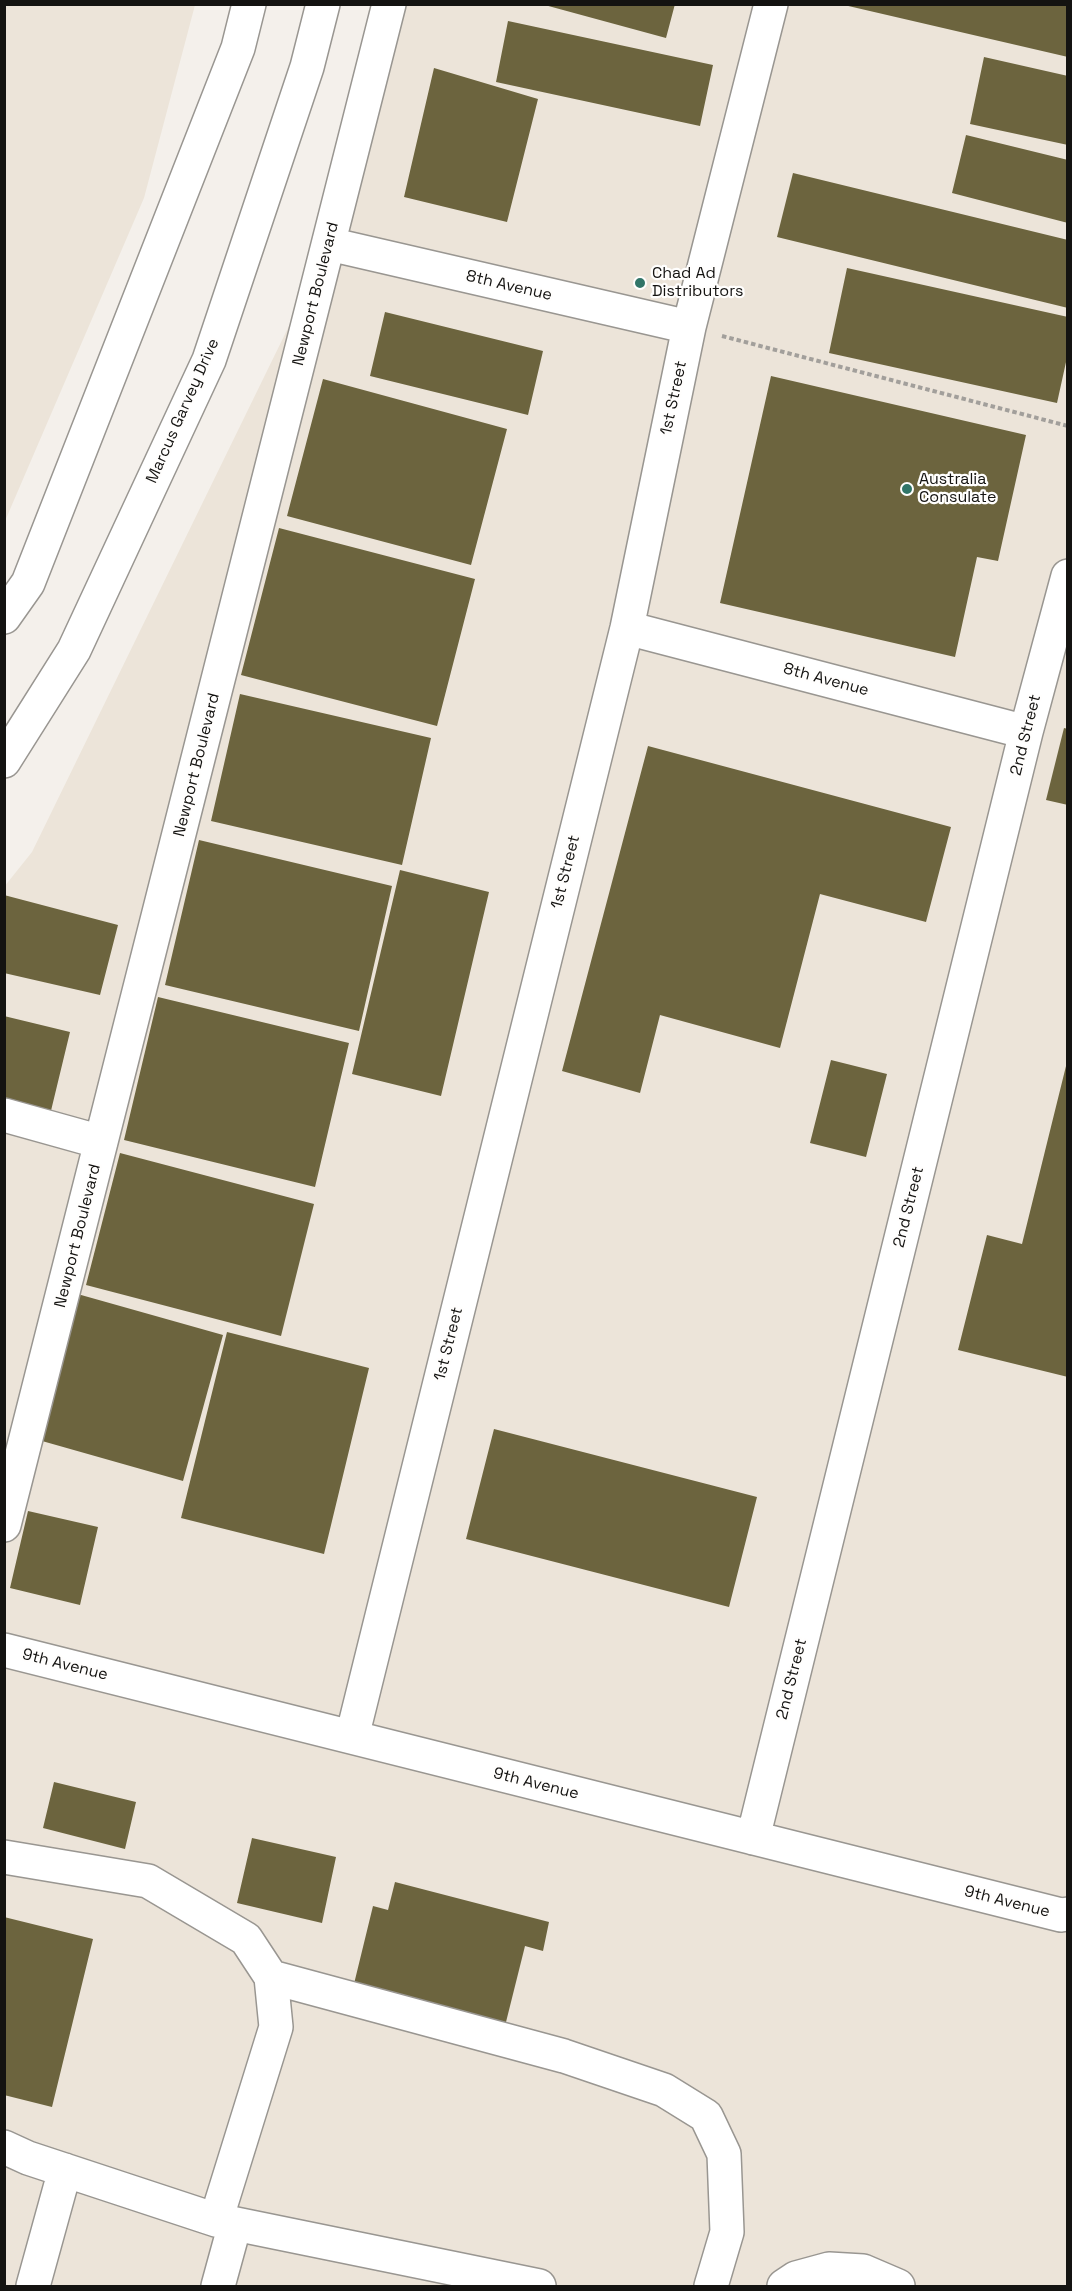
<!DOCTYPE html>
<style>
body{margin:0}
#map{position:relative;width:1072px;height:2291px;overflow:hidden;background:#f4f0eb;font-family:"Space Grotesk",sans-serif}
canvas{display:block}
.frame{position:absolute;inset:0;border:6px solid #141311;pointer-events:none}
</style>
<div id="map">
<canvas width="1072" height="2291"></canvas>
<div class="frame"></div>
</div>
<script>
const ctx = document.querySelector('canvas').getContext('2d');
ctx.lineJoin = 'round';
function fill(path, color) { ctx.fillStyle = color; ctx.fill(path, 'evenodd'); }
const shape = rows => new Path2D(rows.map(r => 'M' + r).join(''));
function stroke(path, color, width, dash) { ctx.strokeStyle = color; ctx.lineWidth = width; ctx.lineCap = dash ? 'butt' : 'round'; ctx.setLineDash(dash || []); ctx.stroke(path); }
function drawText(font, color, halo, rows, align = 'center') {
  ctx.font = font + ' "Space Grotesk",sans-serif'; ctx.lineWidth = 4.5; ctx.setLineDash([]); ctx.textBaseline = 'middle'; ctx.strokeStyle = halo; ctx.fillStyle = color; for (const [text, x, y, turn = 0] of rows) {
    ctx.save(); ctx.translate(x, y); ctx.rotate((+turn || 0) * Math.PI / 180); ctx.textAlign = isNaN(turn) ? turn : align; if (halo) ctx.strokeText(text, 0, 0); ctx.fillText(text, 0, 0); ctx.restore();
  }
}
fill(shape([
 [5,4,195,5,144,198,5,521],
 [389,5,1067,5,1067,2286,5,2286,4,887,32,852,329,244]
]), '#ece4d9');
fill(shape([
 [541,4,675,4,666,38],
 [844,4,1068,4,1068,57,844,5],
 [508,21,713,65,700,126,496,82],
 [984,57,1068,76,1068,145,970,124],
 [434,68,538,99,507,222,404,197],
 [966,135,1068,160,1068,223,952,193],
 [793,173,1068,240,1068,308,777,237],
 [847,268,1068,317,1068,353,1057,403,829,353],
 [385,312,543,351,528,415,370,376],
 [771,376,1026,435,998,561,977,557,955,657,720,603],
 [323,379,507,429,471,565,287,516],
 [279,528,475,579,437,726,241,675],
 [240,694,431,738,402,865,211,821],
 [1064,728,1068,729,1068,805,1046,800],
 [648,746,951,827,926,922,820,894,780,1048,660,1015,640,1093,562,1071],
 [199,840,392,886,359,1031,165,985],
 [400,870,489,892,441,1096,352,1074],
 [4,895,118,925,100,995,4,973],
 [158,997,349,1043,315,1187,124,1140],
 [4,1016,70,1032,49,1119,4,1107],
 [831,1060,887,1074,866,1157,810,1143],
 [1067,1062,1068,1062,1068,1377,958,1350,987,1235,1022,1244],
 [120,1153,314,1204,281,1336,86,1285],
 [74,1293,223,1335,183,1481,35,1439],
 [227,1332,369,1368,324,1554,181,1518],
 [494,1429,757,1497,729,1607,466,1539],
 [28,1511,98,1527,80,1605,10,1588],
 [54,1782,136,1802,125,1849,43,1828],
 [252,1838,336,1857,322,1923,237,1903],
 [395,1882,549,1922,543,1951,525,1946,505,2026,353,1988,373,1906,388,1910],
 [4,1917,93,1939,52,2107,4,2095]
]), '#6c643e');
const minor = shape([
 [329,244,689,327],
 [627,628,1026,732],
 [4,1115,101,1142],
 [4,1525,389,4],
 [4,1650,1061,1915,1068,1914],
 [352,1737,627,628,689,327,771,4],
 [753,1838,1026,732,1068,576],
 [4,1857,148,1881,246,1939,271,1977,276,2027,216,2220],
 [271,1977,564,2056,664,2090,706,2116,724,2154,727,2232,711,2286],
 [4,2147,28,2158,216,2220,539,2286],
 [33,2286,65,2170],
 [218,2286,235,2224],
 [784,2286,796,2278,829,2269,863,2271,898,2286]
]);
const highway = shape([
 [4,617,28,583,238,48,249,4],
 [4,761,74,650,209,360,307,67,323,4]
]);
stroke(minor, '#999691', 36);
stroke(highway, '#999691', 36);
stroke(shape([
 [722,336,1068,426]
]), '#a29f9b', 4, [4.5, 3]);
stroke(minor, '#fff', 33);
stroke(highway, '#fff', 33);
for (const [x, y, r, color] of [
 [640,283,6,"#317568"],
 [907,489,6,"#317568"]
]) { const dot = new Path2D(); dot.arc(x, y, r, 0, 2 * Math.PI); ctx.fillStyle = color; ctx.fill(dot); stroke(dot, '#fffefd', 2); }
drawText('16px', '#141311', '#fffefd', [
 ["Chad Ad",652,274],
 ["Distributors",652,292],
 ["Australia",919,480],
 ["Consulate",919,498]
], 'left');
drawText('16px', '#141311', '#fffefd', [
 ["8th Avenue",509,286,13],
 ["Newport Boulevard",316,294,-76],
 ["1st Street",674,398,-78],
 ["Marcus Garvey Drive",183,411,-66],
 ["8th Avenue",826,680,15],
 ["2nd Street",1026,735,-76],
 ["Newport Boulevard",197,765,-76],
 ["1st Street",566,872,-76],
 ["2nd Street",909,1207,-76],
 ["Newport Boulevard",78,1236,-76],
 ["1st Street",449,1344,-76],
 ["9th Avenue",65,1665,14],
 ["2nd Street",792,1679,-76],
 ["9th Avenue",536,1784,14],
 ["9th Avenue",1007,1902,14]
]);
</script>
